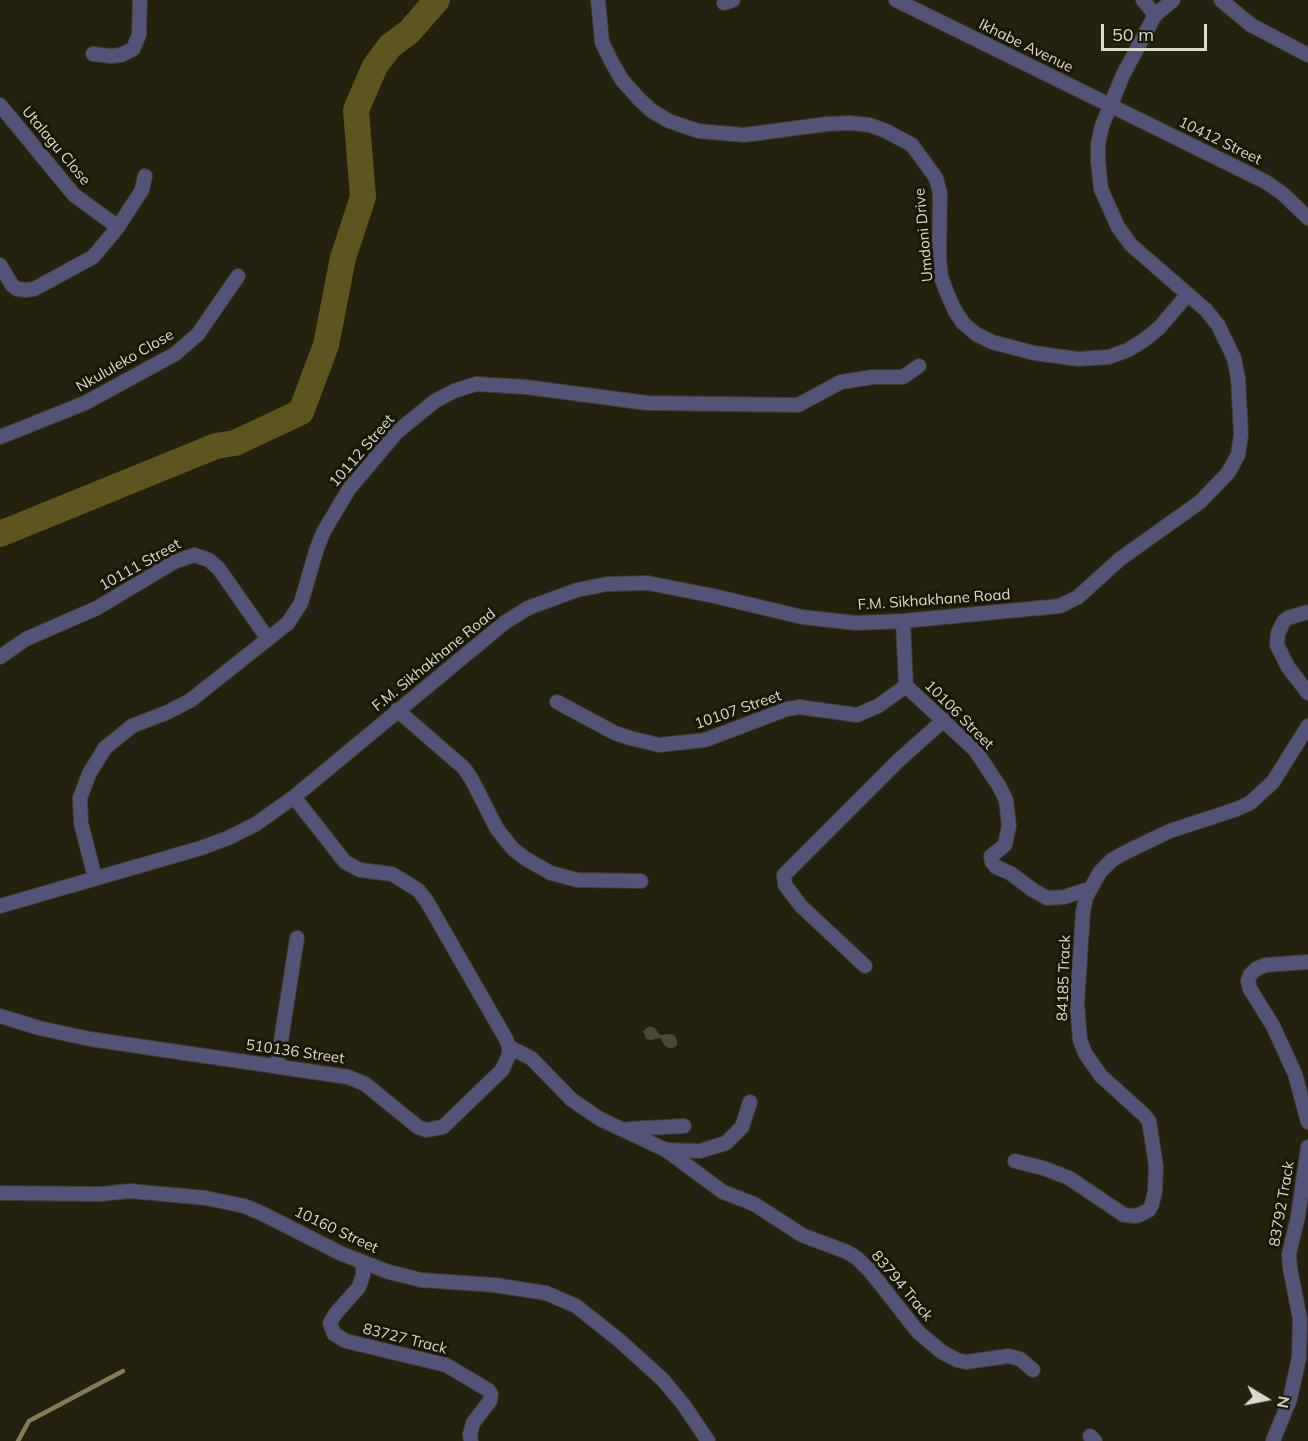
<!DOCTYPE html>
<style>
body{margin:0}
#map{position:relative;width:1308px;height:1441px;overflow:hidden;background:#24210f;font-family:Mulish,sans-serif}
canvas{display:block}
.north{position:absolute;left:1236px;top:1369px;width:60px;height:60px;-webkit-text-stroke:4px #1a1706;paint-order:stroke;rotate:100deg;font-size:16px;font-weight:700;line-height:24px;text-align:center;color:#dbd9ce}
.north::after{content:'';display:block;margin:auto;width:21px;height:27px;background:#dbd9ce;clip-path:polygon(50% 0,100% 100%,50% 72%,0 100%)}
.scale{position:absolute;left:1101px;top:24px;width:106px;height:27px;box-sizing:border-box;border:3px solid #dbd9ce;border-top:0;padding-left:8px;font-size:18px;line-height:21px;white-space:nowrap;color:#dbd9ce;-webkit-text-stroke:4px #1a1706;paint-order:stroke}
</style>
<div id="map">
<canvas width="1308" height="1441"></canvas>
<div class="north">N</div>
<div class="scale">50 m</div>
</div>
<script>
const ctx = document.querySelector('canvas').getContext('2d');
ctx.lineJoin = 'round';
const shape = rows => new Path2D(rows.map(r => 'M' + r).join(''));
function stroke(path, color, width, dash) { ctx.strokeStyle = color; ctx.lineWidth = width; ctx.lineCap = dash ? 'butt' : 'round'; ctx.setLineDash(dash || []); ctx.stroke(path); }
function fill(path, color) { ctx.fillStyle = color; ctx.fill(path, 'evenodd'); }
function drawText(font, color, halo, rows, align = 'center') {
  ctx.font = font + ' Mulish,sans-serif'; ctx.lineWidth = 6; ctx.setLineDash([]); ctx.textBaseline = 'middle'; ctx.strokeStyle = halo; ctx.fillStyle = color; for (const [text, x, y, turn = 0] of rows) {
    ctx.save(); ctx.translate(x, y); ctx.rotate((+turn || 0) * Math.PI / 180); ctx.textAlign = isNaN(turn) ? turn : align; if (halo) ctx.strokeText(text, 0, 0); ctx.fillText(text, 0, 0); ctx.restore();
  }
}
stroke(shape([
 [18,1441,29,1421,123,1371]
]), '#837c54', 4.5);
stroke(shape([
 [0,534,216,446,235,443,301,412,326,345,343,258,363,197,356,110,375,66,390,46,409,32,437,0]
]), '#5d541f', 26);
fill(shape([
 [650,1026,655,1028,660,1035,671,1034,675,1036,677,1040,677,1045,673,1048,669,1048,665,1046,660,1038,651,1040,646,1039,643,1031]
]), '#4a4734');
const minor = shape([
 [598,0,602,42,610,59,622,80,639,99,652,111,669,121,698,131,744,135,827,124,850,123,870,125,886,131,912,145,936,178,940,193,939,258,941,277,947,293,955,311,963,323,976,334,992,342,1034,353,1078,359,1109,357,1128,350,1144,340,1159,328,1188,294],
 [896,0,1266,182,1283,194,1308,218],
 [1143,0,1155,15],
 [1221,0,1251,25,1308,55],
 [724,3,733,0],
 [93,54,111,56,121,55,133,49,139,35,140,0],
 [0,105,74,195,118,227],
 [0,265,12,285,17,289,26,290,34,289,93,257,118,227,142,190,145,176],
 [0,437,85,403,175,354,198,334,238,276],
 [1308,612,1288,618,1284,621,1278,633,1277,645,1288,667,1308,693],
 [0,657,26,639,97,608,174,562,194,555,209,560,219,569,268,639],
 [906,686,975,750,999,786,1006,800,1009,826,1005,845,991,856,992,862,996,867,1010,873,1033,890,1047,898,1064,897,1089,889],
 [557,702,615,733,630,738,659,745,705,740,787,709,799,707,857,715,878,706,906,686,903,621],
 [397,710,464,768,472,780,497,829,513,849,526,859,551,873,577,880,641,881],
 [95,878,81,823,80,798,89,774,105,748,132,726,168,712,191,700,288,623,301,603,317,548,324,531,349,489,397,432,435,401,454,391,476,384,526,387,647,403,798,405,841,382,873,377,903,377,919,366],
 [0,906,201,848,228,838,256,824,294,797,504,623,528,608,577,590,607,584,648,583,714,596,802,617,856,623,903,621,1060,606,1078,597,1120,559,1200,502,1228,473,1238,455,1241,434,1238,378,1234,358,1218,325,1206,310,1131,245,1118,227,1101,189,1098,161,1098,144,1102,126,1123,75,1155,15,1173,0],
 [1308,962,1265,965,1256,969,1250,975,1248,981,1250,989,1273,1026,1295,1074,1308,1122],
 [865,966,801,906,785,885,784,875,900,759,944,720],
 [0,1016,39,1028,90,1039,348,1077,365,1084,418,1127,426,1130,443,1127,502,1070,509,1055,509,1047,506,1039,426,900,418,890,392,874,360,870,345,862,294,797],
 [509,1047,531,1058,572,1100,600,1119,666,1150,723,1192,754,1204,802,1235,847,1252,857,1258,870,1271,918,1332,942,1352,957,1360,966,1362,1009,1356,1020,1359,1033,1370],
 [277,1066,297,938],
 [628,1129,684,1126],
 [668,1150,700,1151,726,1143,742,1127,750,1102],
 [1015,1161,1043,1168,1069,1178,1124,1215,1137,1216,1149,1210,1152,1204,1155,1191,1156,1166,1149,1121,1143,1114,1101,1076,1085,1053,1080,1040,1077,1003,1083,912,1086,897,1100,872,1112,860,1126,852,1170,831,1237,809,1250,803,1273,782,1308,726],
 [0,1193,101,1194,130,1191,206,1198,244,1206,261,1213,342,1254,389,1272,421,1280,494,1285,546,1293,576,1306,619,1340,663,1380,683,1404,708,1441],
 [363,1262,363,1275,359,1287,336,1313,330,1323,334,1334,346,1341,446,1365,488,1390,491,1394,490,1401,473,1423,470,1434,471,1441],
 [1090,1436,1095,1441],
 [1273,1441,1290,1399,1299,1358,1300,1319,1290,1268,1289,1254,1298,1216,1308,1147]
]);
stroke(minor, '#3e3b2a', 16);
stroke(minor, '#535378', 14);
drawText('15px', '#dbd9ce', '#1a1706', [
 ["Ikhabe Avenue",1026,46,26],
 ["10412 Street",1220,141,26],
 ["Utalagu Close",56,146,50],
 ["Umdoni Drive",924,235,-95],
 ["Nkululeko Close",125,361,-30],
 ["10112 Street",362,451,-49],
 ["10111 Street",140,565,-29],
 ["F.M. Sikhakhane Road",934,600,-4],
 ["F.M. Sikhakhane Road",434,660,-39],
 ["10107 Street",738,710,-19],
 ["10106 Street",959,715,45],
 ["84185 Track",1064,978,-88],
 ["510136 Street",295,1052,8],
 ["83792 Track",1282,1204,-80],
 ["10160 Street",336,1230,25],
 ["83794 Track",902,1286,50],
 ["83727 Track",405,1339,14]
]);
</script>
